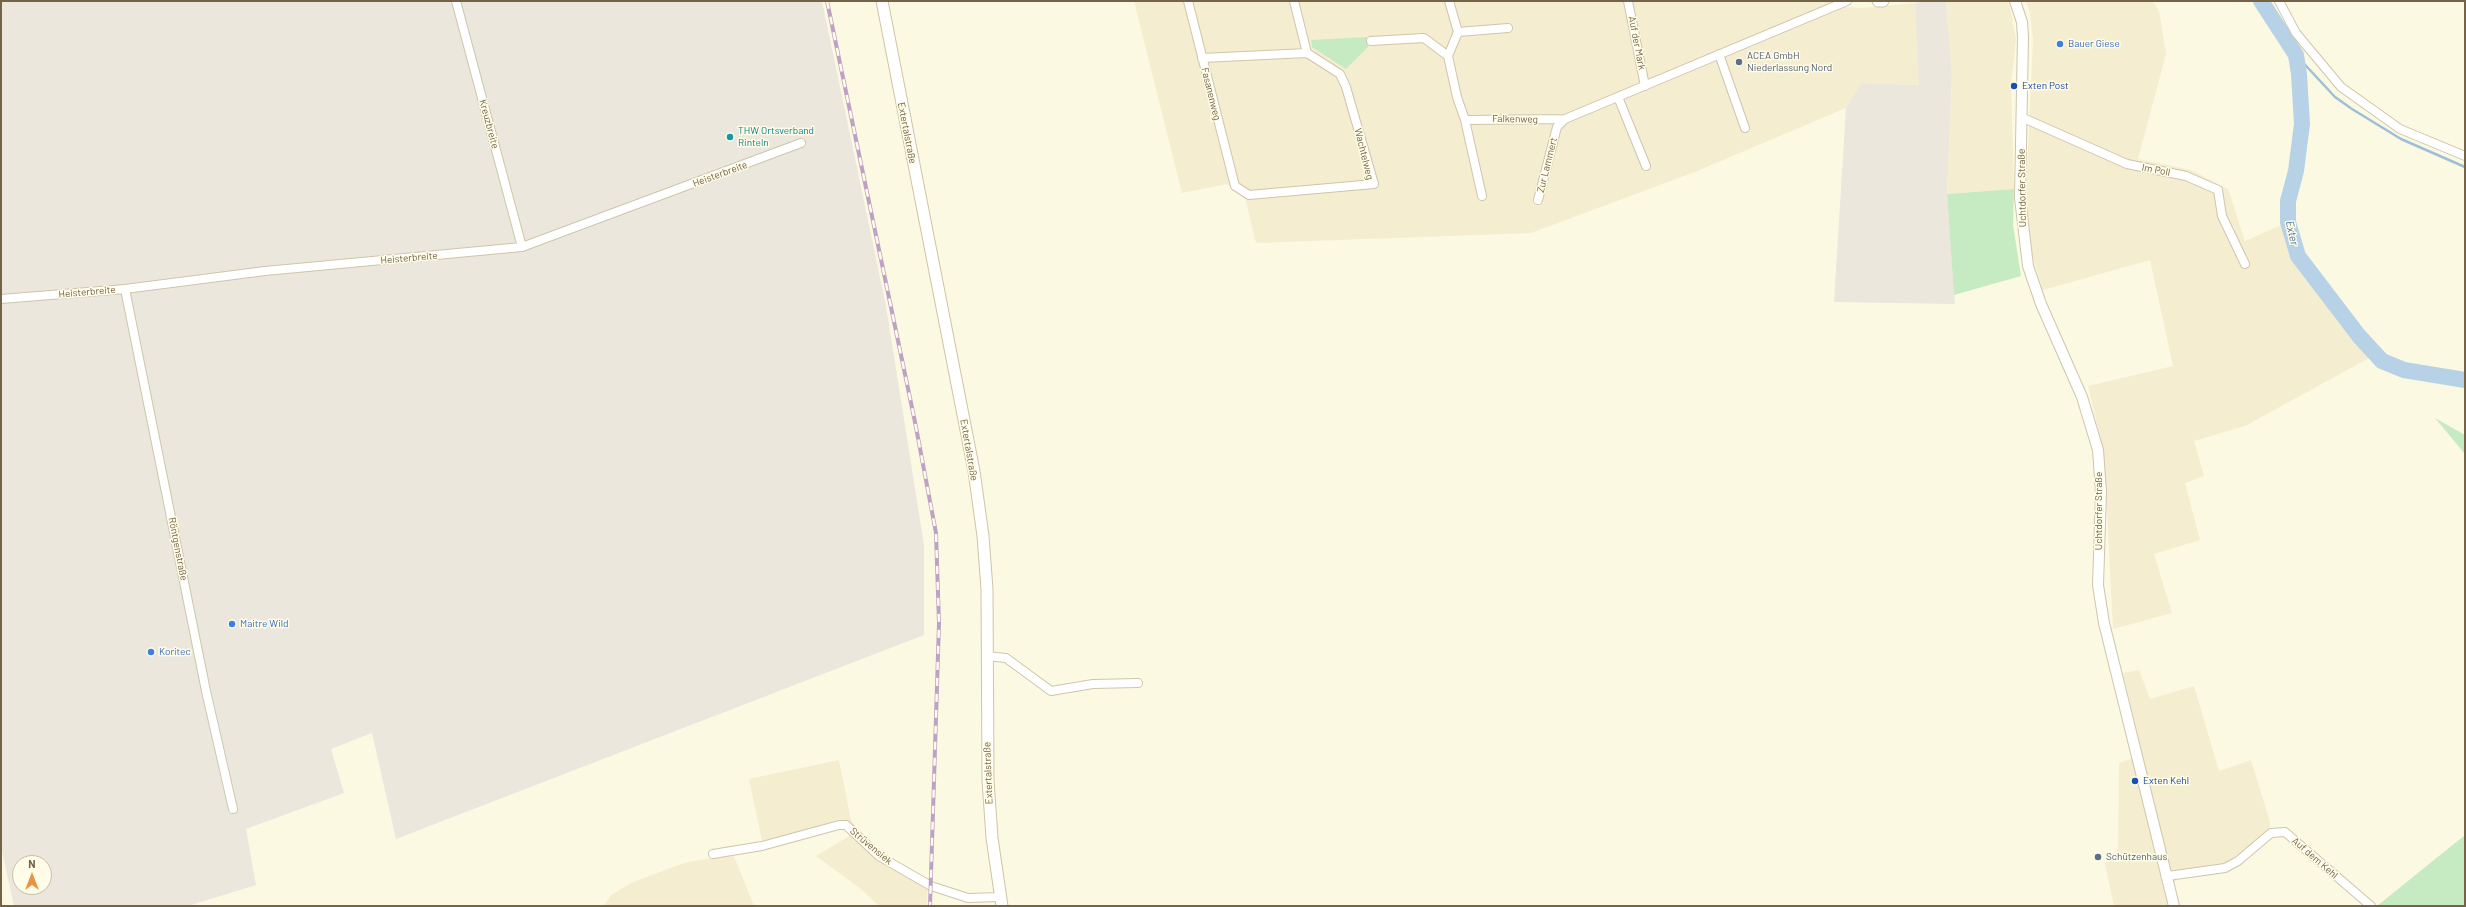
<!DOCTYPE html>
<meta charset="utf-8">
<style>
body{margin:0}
#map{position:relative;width:2466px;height:907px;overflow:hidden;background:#fcf9e2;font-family:Barlow,sans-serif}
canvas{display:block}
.frame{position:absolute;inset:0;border:2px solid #746348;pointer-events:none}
.north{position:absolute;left:12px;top:855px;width:40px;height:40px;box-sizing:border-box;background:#fffce8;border:1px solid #c7bfa8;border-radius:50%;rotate:0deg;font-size:11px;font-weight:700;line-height:16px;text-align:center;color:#746348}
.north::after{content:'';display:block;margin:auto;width:14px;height:18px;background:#e79446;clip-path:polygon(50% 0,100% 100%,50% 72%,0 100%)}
</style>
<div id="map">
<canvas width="2466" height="907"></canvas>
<div class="frame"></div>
<div class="north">N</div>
</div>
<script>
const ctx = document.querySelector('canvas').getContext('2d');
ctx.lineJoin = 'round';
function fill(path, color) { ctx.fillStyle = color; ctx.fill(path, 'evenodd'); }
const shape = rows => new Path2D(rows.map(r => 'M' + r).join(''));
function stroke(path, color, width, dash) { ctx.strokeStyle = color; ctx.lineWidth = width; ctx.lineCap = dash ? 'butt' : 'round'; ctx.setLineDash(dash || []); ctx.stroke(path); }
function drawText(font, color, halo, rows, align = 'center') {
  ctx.font = font + ' Barlow,sans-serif'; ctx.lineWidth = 3; ctx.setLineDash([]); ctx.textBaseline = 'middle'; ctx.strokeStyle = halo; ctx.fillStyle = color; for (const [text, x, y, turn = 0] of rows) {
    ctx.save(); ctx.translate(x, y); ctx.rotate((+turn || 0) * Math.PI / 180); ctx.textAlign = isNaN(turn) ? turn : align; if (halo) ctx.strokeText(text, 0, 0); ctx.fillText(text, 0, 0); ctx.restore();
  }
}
fill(shape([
 [1134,1,1827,1,1845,7,1861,8,1915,3,1920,85,1861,83,1846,108,1697,171,1531,233,1256,243,1245,197,1227,184,1182,193],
 [1946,1,2008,1,2010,7,2016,39,2011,84,2014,189,1947,194,1952,73],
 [2026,1,2152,1,2159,10,2166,54,2138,159,2191,170,2228,189,2245,241,2288,222,2297,256,2369,358,2245,426,2194,441,2204,476,2185,483,2200,540,2154,554,2172,613,2113,629,2104,455,2088,386,2173,366,2150,260,2043,290,2031,251,2025,213,2033,40,2030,13],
 [2139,670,2150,699,2194,686,2219,771,2251,760,2270,822,2270,830,2228,862,2183,870,2174,883,2179,906,2114,906,2105,864,2118,849,2119,763,2142,755,2123,673],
 [839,760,851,820,866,839,895,861,928,880,927,906,879,906,861,889,816,856,849,836,840,819,808,830,762,841,749,779],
 [733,854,754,906,604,906,611,895,633,882,684,863]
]), '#f4edd0');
fill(shape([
 [1,1,822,1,886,306,924,545,924,635,396,839,372,733,331,749,344,793,246,829,256,885,188,906,14,906,1,847],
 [20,863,44,863,44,887,20,887],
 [1928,1,1946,1,1952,73,1947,194,1955,304,1834,302,1846,108,1861,83,1919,85,1915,3]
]), '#ebe7dd');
fill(shape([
 [1367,37,1368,47,1346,69,1312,47,1311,40],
 [2014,189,2013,225,2021,276,1954,295,1947,194],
 [2435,418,2465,435,2465,454],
 [2465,835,2465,906,2377,906]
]), '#c6eac1');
stroke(shape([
 [2296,55,2335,97,2352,109,2401,139,2465,167]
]), '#9dbfd7', 2.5);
stroke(shape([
 [2261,1,2296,55,2299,74,2302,124,2296,171,2288,201,2288,222,2298,256,2359,336,2382,361,2404,370,2465,380]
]), '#b7d2e6', 16);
const minor = shape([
 [456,1,522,247],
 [1188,1,1235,186,1249,195,1374,184,1346,87,1340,74,1307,53,1294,1],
 [1449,1,1458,32,1448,56,1457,97,1465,120,1565,119],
 [1628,1,1645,86],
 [2279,1,2296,33,2341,87,2400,129,2465,156],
 [1458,32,1508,28],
 [1371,41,1424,38,1448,56],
 [1719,54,1745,128],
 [1202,58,1307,53],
 [1618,97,1646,166],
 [2021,117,2127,164,2186,176,2218,190,2222,216,2245,264],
 [1465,120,1482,196],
 [1538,200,1557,127,1565,119,1847,1],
 [125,289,206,691,233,809],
 [1,299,125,289,265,271,522,247,801,143],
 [987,656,1006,658,1051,691,1093,684,1138,683],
 [713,854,762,846,839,825,846,825,879,856,931,886,968,898,1001,897],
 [2168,876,2225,868,2238,861,2271,833,2285,832,2371,906]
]);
const tertiary = shape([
 [2015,1,2022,22,2023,37,2020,198,2028,266,2041,304,2082,397,2098,450,2101,492,2098,585,2104,623,2174,906]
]);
const secondary = shape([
 [882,1,974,471,983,536,987,589,988,780,992,838,1002,906],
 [1878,1,1883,1]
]);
stroke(minor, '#cfc5ac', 10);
stroke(tertiary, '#cfc5ac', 12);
stroke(secondary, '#d0c4a6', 13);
stroke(minor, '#fff', 8);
stroke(tertiary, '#fff', 10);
stroke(secondary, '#fff', 11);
const rail = shape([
 [827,1,915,422,936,533,939,623,930,906]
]);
stroke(rail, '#bea1c5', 4);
stroke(rail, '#fffce8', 2.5, [8]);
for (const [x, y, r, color] of [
 [2060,44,4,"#3f7fe0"],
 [1739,62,4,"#5c6f8a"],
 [2014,86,4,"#1a4fb4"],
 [730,137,4,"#0f9aa8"],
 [232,624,4,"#3f7fe0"],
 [151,652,4,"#3f7fe0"],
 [2135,781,4,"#1a4fb4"],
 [2098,857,4,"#5c6f8a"]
]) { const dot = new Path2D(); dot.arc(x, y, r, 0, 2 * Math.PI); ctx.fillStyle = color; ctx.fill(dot); stroke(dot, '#fffce8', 1.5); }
drawText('10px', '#746348', '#fffce8', [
 ["Auf der Mark",1637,43,79],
 ["Fasanenweg",1211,94,76],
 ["Falkenweg",1515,119,1],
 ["Kreuzbreite",489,124,75],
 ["Extertalstraße",907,133,79],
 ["Wachtelweg",1364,154,76],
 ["Zur Lammert",1547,165,-76],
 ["Im Poll",2156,170,11],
 ["Heisterbreite",720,174,-20],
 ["Uchtdorfer Straße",2022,188,-91],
 ["Heisterbreite",409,258,-5],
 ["Heisterbreite",87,292,-5],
 ["Extertalstraße",969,450,80],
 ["Uchtdorfer Straße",2099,511,-90],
 ["Röntgenstraße",178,549,79],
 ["Extertalstraße",988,773,-92],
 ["Strüvensiek",871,846,40],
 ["Auf dem Kehl",2315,858,41]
]);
drawText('10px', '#366cbe', '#fffce8', [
 ["Bauer Giese",2068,44],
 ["Maitre Wild",240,624],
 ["Koritec",159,652]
], 'left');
drawText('10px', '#4e5e75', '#fffce8', [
 ["ACEA GmbH",1747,56],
 ["Niederlassung Nord",1747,68],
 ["Schützenhaus",2106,857]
], 'left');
drawText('10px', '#164399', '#fffce8', [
 ["Exten Post",2022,86],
 ["Exten Kehl",2143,781]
], 'left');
drawText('10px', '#0d838f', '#fffce8', [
 ["THW Ortsverband",738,131],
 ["Rinteln",738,143]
], 'left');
drawText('italic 11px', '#487496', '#fffce8', [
 ["Exter",2292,233,77]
]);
</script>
